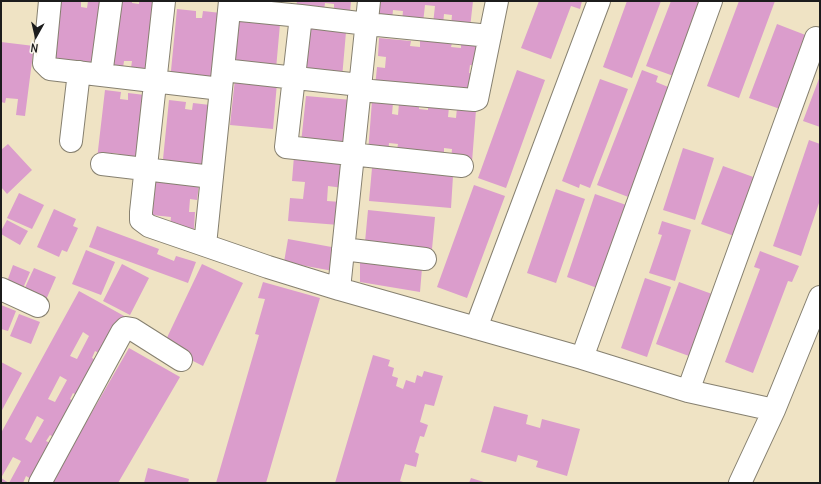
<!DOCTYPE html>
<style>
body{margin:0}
#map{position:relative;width:821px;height:484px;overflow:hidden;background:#efe3c4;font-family:Delius,sans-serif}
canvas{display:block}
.frame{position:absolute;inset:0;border:2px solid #1c1c1c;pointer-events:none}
.north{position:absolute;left:16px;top:16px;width:40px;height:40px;-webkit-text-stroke:3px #fbf7ec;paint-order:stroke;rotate:188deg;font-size:11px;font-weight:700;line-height:16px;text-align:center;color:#1c1c1c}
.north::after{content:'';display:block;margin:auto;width:14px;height:18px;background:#1c1c1c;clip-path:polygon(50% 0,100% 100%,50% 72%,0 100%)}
</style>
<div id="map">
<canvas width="821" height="484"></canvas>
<div class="frame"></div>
<div class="north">N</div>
</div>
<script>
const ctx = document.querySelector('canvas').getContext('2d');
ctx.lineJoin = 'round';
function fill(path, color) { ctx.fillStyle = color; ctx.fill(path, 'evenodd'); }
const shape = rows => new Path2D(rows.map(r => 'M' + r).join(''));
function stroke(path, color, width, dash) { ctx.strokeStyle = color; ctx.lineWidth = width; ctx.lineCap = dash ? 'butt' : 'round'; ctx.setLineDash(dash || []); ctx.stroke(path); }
fill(shape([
 [61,1,81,1,81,7,87,8,88,1,106,1,98,71,55,66],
 [112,1,132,1,132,3,139,4,139,1,157,1,149,71,131,68,132,61,124,61,123,68,105,66],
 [297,1,351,1,350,13,334,12,334,4,325,3,324,11,296,8],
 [373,1,473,1,470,28,451,26,452,15,444,14,443,25,433,24,435,6,425,5,423,23,402,21,403,11,393,10,392,20,372,18],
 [539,1,582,1,580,9,571,6,551,59,521,48],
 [627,1,661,1,632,78,603,67],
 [671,1,708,1,679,78,646,66],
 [739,1,775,1,739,98,707,86],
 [177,9,196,11,196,18,202,18,203,11,221,13,213,85,170,81],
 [237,20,280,24,276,69,232,65],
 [777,24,808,36,780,109,749,98],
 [302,28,346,32,342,78,298,73],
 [379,38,411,41,410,46,420,47,420,40,452,43,451,47,461,48,461,44,479,45,477,66,470,65,469,73,477,74,475,95,375,87,377,67,385,68,386,57,378,56],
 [1,42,34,46,25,116,16,115,18,99,6,98,5,103,1,102],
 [517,70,545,80,506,188,478,178],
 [642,70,658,76,656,82,673,89,631,198,597,185],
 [820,76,820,127,803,121],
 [235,79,277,83,273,129,230,125],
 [600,79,628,89,590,188,580,184,579,188,562,181],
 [105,90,121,92,120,99,128,100,128,93,145,95,137,163,119,161,120,154,112,153,111,160,97,159],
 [306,96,352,100,347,147,301,143],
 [169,100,186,102,185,109,192,110,193,103,210,105,202,173,162,169],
 [372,101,393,103,392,114,398,115,399,103,419,105,419,109,428,110,428,106,449,107,448,117,456,118,457,108,476,110,472,162,451,160,452,149,444,148,444,159,396,155,398,144,389,143,388,155,368,153],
 [809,140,820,144,820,200,801,256,773,246],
 [8,144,32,170,7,194,1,187,1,150],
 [683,148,714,158,695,220,663,210],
 [294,156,345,161,343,188,328,186,327,201,341,202,339,225,288,221,290,198,303,199,305,182,292,181],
 [723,166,756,178,734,236,701,224],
 [372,168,453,176,451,208,369,201],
 [156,180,199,185,197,200,190,199,189,212,195,212,194,229,170,226,171,217,152,215],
 [474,185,505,196,467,298,437,287],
 [556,189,585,199,556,283,527,273],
 [19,193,44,205,32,229,7,218],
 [595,194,629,206,600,289,567,277],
 [54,209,76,219,73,226,78,228,67,252,62,250,59,257,37,247],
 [368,210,435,217,432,249,365,242],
 [7,220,28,231,20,245,1,234,1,231],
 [662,221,691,230,675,281,649,273,662,235,658,234],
 [97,226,159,249,157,254,174,261,176,256,196,262,188,283,89,247],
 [288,239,337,248,333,271,284,262],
 [86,250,115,262,101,295,72,284],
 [760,251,799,266,792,282,788,281,753,373,725,362,760,269,754,267],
 [360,262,422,268,420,292,360,282],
 [122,264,149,278,130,315,103,301],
 [202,264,243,283,203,366,163,346],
 [13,265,30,272,21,293,5,287],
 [34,268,56,277,45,302,23,292],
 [645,278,671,287,647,357,621,348],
 [263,282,320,298,266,483,216,483,259,335,255,334,265,299,258,298],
 [679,282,712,294,689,356,656,344],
 [79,291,126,317,105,356,95,351,92,358,101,363,82,398,73,393,70,399,79,404,59,440,50,435,46,441,56,446,36,482,26,476,23,483,1,483,1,433],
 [83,332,89,336,77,359,70,356],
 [60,376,67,380,55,402,48,399],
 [37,416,44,420,31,443,25,439],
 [13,457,21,461,9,483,1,478],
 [1,305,16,311,8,331,1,329],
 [19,314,40,322,31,344,10,336],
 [129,348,180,377,118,483,51,483],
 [373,355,390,360,388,366,394,368,392,376,398,378,396,386,403,389,406,380,415,383,417,375,422,377,424,371,443,376,434,406,425,404,420,422,428,425,424,437,420,436,415,452,419,454,416,467,405,464,400,481,406,483,335,483],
 [1,362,22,373,1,412],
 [494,406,528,415,526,424,540,428,542,419,580,429,567,476,536,467,538,461,518,455,516,462,481,452],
 [148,468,189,479,188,483,144,483],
 [471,478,487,483,469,483]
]), '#db9dcc');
const minor = shape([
 [50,1,44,63,50,69,221,89],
 [164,1,141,212,141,220,149,226,268,267,339,289,582,358,688,391,774,410],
 [230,9,301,16,286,147,462,166],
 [301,16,367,24,490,36],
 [223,70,360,85],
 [101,75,111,1],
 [360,90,474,100,477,99,497,1],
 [71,141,79,72],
 [102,164,212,177],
 [205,245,230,1],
 [343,249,425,259],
 [1,289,38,306],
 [339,289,369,1],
 [476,328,599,1],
 [582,358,711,1],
 [688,391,816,38],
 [40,483,122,332,126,328,132,329,181,360],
 [740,483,774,410,820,297]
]);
stroke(minor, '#868070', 24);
stroke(minor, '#fff', 22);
</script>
